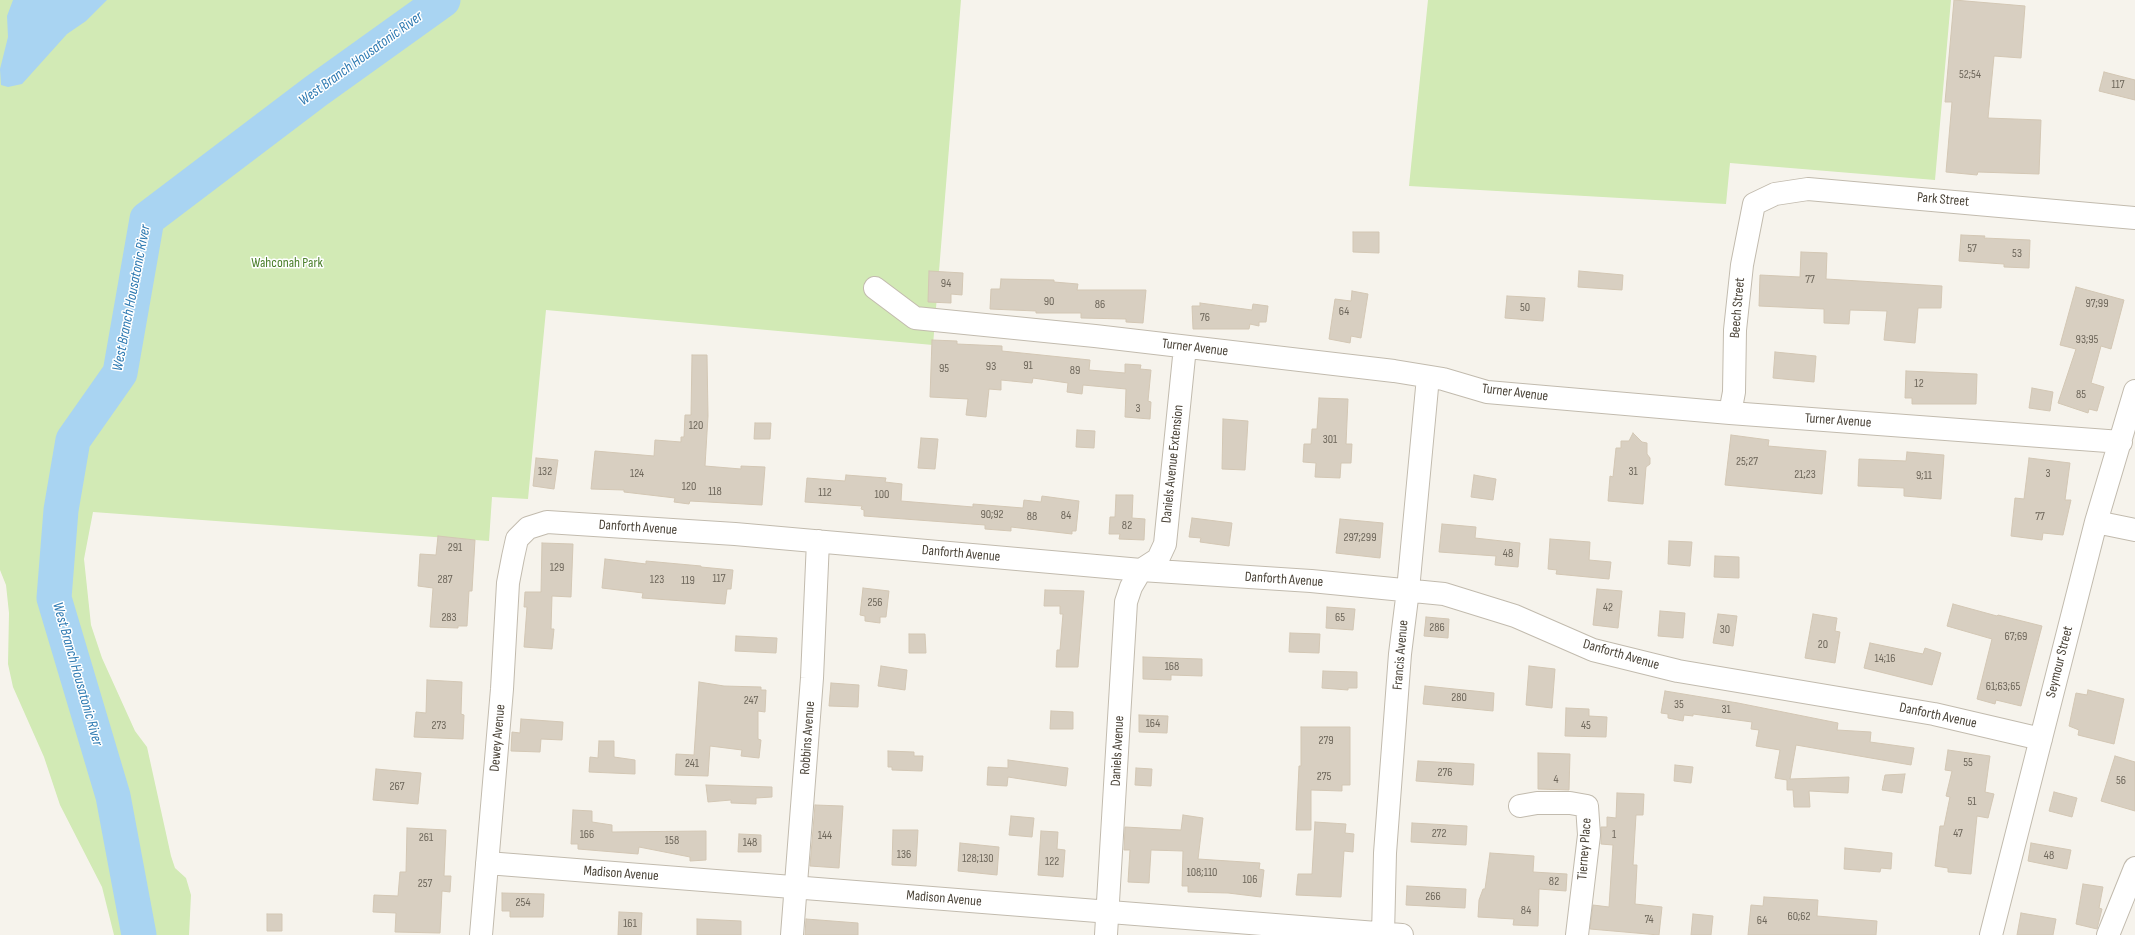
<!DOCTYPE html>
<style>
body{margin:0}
canvas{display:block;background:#f6f3ec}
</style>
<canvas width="2135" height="935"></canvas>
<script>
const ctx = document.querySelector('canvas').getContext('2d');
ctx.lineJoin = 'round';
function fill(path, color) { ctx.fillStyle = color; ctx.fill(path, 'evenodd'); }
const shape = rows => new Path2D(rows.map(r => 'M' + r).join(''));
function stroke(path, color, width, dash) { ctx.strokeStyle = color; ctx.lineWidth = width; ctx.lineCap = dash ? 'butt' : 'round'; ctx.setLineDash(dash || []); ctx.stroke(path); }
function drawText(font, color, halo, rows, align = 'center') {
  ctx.font = font + ' "Sofia Sans Condensed",sans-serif'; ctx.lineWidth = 3; ctx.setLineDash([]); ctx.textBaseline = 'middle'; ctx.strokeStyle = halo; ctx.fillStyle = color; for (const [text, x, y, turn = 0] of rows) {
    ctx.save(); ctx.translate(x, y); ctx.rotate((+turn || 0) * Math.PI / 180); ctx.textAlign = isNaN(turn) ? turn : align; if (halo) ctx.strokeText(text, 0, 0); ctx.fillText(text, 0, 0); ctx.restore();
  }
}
fill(shape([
 [0,0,961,0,933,345,546,310,528,499,492,497,489,541,93,512,84,559,91,625,102,658,135,731,147,747,171,856,175,868,186,878,191,895,189,935,114,935,102,887,60,805,44,757,13,687,8,664,9,613,6,585,0,570],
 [1428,0,1951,0,1935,180,1730,163,1726,204,1409,186]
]), '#d2eab5');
fill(shape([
 [13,0,107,0,86,21,67,34,22,84,8,87,1,85,0,69,8,37,7,16]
]), '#a9d4f2');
stroke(shape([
 [139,935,113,796,54,598,61,510,73,440,120,373,147,219,316,91,443,0]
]), '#a9d4f2', 35);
const building = shape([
 [1954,0,2025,6,2021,58,1994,56,1988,118,2041,120,2039,174,1978,172,1977,175,1946,172,1952,102,1945,102,1954,0],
 [2104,72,2135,80,2135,100,2099,91,2104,72],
 [1353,232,1379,232,1379,253,1353,252,1353,232],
 [1961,235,1985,236,1984,238,2030,240,2029,268,2004,267,2004,264,1959,261,1961,235],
 [1801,252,1827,253,1826,279,1942,286,1941,308,1918,308,1915,343,1884,340,1887,311,1850,310,1849,324,1824,323,1824,309,1759,306,1760,275,1800,277,1801,252],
 [929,271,963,273,962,295,951,294,951,303,928,302,929,271],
 [1579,271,1623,275,1622,290,1578,287,1579,271],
 [1001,279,1054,280,1054,282,1078,284,1077,290,1146,290,1143,323,1126,322,1126,319,1081,318,1081,313,1036,313,1036,311,990,309,991,289,1000,289,1001,279],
 [2076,287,2124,300,2111,349,2101,346,2091,383,2104,387,2097,411,2089,409,2088,413,2058,403,2076,349,2060,345,2076,287],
 [1352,291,1368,294,1361,338,1351,336,1350,343,1329,339,1335,299,1351,301,1352,291],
 [1507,296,1545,298,1543,321,1505,318,1507,296],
 [1200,303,1252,310,1253,304,1268,306,1266,322,1259,322,1259,326,1250,324,1249,329,1193,329,1192,306,1200,306,1200,303],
 [932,340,957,341,957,344,1002,346,1002,351,1090,360,1089,370,1125,373,1125,364,1141,365,1140,369,1151,370,1148,401,1151,402,1150,419,1125,417,1126,389,1083,385,1082,394,1067,392,1068,383,1033,378,1032,383,1001,380,1001,390,989,389,986,417,966,415,968,399,930,397,932,340],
 [1775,352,1816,356,1814,382,1773,378,1775,352],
 [692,355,707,355,708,416,705,466,741,469,741,466,765,467,762,505,690,501,689,504,674,502,675,498,624,492,624,490,591,489,595,451,654,456,655,440,681,442,681,437,684,437,685,415,691,415,692,355],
 [1906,371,1977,374,1976,404,1912,404,1912,398,1905,398,1906,371],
 [2032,388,2053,392,2050,411,2029,408,2032,388],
 [1319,398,1348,399,1346,444,1352,444,1351,463,1341,463,1340,478,1315,477,1316,463,1303,462,1304,444,1311,444,1312,429,1317,429,1319,398],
 [1223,419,1248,421,1245,470,1222,469,1223,419],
 [755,423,771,423,770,439,754,439,755,423],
 [1077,430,1095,431,1094,448,1076,447,1077,430],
 [1633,433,1642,442,1647,443,1647,454,1650,458,1650,464,1646,467,1643,504,1608,501,1610,476,1613,477,1616,448,1621,448,1621,441,1629,441,1633,433],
 [1731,435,1769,440,1768,446,1826,451,1822,494,1725,485,1731,435],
 [921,438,938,439,935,469,918,468,921,438],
 [1907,452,1944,455,1941,499,1904,496,1904,488,1858,486,1859,459,1906,461,1907,452],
 [536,458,558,460,554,489,533,486,536,458],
 [2029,458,2070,463,2065,500,2071,500,2063,535,2043,533,2042,540,2011,536,2015,498,2024,499,2029,458],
 [846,475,886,478,885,482,902,484,901,501,973,507,973,504,1023,508,1024,500,1041,502,1042,496,1079,501,1076,531,1072,531,1072,534,1011,527,1011,531,985,529,985,525,864,516,864,510,861,509,862,506,805,502,807,478,845,481,846,475],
 [1474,475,1496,479,1493,500,1471,497,1474,475],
 [1116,495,1133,495,1132,518,1145,519,1144,540,1119,539,1120,534,1109,534,1110,517,1115,517,1116,495],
 [1192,518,1232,523,1229,546,1200,542,1201,538,1189,537,1192,518],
 [1340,519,1383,523,1380,558,1336,553,1340,519],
 [1442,524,1476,527,1475,538,1520,543,1518,567,1495,565,1496,556,1439,552,1442,524],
 [438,536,475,540,472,591,469,591,467,626,458,626,458,628,430,627,433,588,418,586,420,554,436,555,438,536],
 [1550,539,1590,542,1589,560,1611,562,1609,579,1556,574,1557,570,1548,569,1550,539],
 [1669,541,1692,542,1690,566,1668,564,1669,541],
 [542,543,573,544,571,597,552,596,551,629,554,629,552,649,524,647,527,607,524,607,525,592,541,592,542,543],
 [1715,556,1739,557,1739,578,1714,577,1715,556],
 [605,559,646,564,646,561,701,566,701,567,733,570,731,589,727,589,725,604,642,598,643,593,602,588,605,559],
 [863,588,889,591,886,617,880,617,880,623,865,621,865,616,860,615,863,588],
 [1597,589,1622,591,1618,628,1593,625,1597,589],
 [1045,590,1084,591,1078,667,1056,667,1057,650,1060,650,1063,614,1060,614,1060,606,1044,606,1045,590],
 [1953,604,1997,616,1998,615,2042,626,2021,706,1996,700,1995,704,1977,699,1992,639,1947,626,1953,604],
 [1327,607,1355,609,1353,630,1326,628,1327,607],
 [1660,611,1685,613,1683,638,1658,636,1660,611],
 [1718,614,1737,616,1733,646,1713,643,1718,614],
 [1813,614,1837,618,1835,631,1840,632,1835,663,1805,658,1813,614],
 [1426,617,1449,619,1448,638,1424,636,1426,617],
 [1290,633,1320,634,1319,653,1289,652,1290,633],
 [909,634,925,634,926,653,909,653,909,634],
 [736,636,777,638,776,653,735,651,736,636],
 [1870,643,1923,654,1925,648,1941,653,1932,685,1864,668,1870,643],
 [1143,657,1202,659,1202,676,1171,675,1171,680,1143,679,1143,657],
 [881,666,907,670,905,690,878,686,881,666],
 [1529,666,1555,669,1552,708,1526,705,1529,666],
 [1323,671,1357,672,1357,688,1348,688,1348,690,1322,688,1323,671],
 [427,680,462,682,461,714,464,715,463,739,414,737,416,712,426,713,427,680],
 [699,682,724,686,761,687,761,690,766,690,765,712,758,711,758,739,761,740,759,758,741,756,742,750,710,746,708,776,675,775,676,754,694,755,699,682],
 [831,683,859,685,858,707,829,706,831,683],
 [1425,686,1494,693,1493,711,1423,704,1425,686],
 [2088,690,2124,699,2114,744,2078,735,2079,730,2069,726,2076,693,2087,695,2088,690],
 [1665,691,1738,703,1838,723,1837,730,1871,732,1870,742,1914,748,1911,765,1796,745,1790,779,1849,777,1848,793,1809,791,1810,807,1794,807,1793,790,1787,790,1787,780,1775,778,1780,750,1756,746,1759,730,1751,729,1752,722,1693,714,1693,716,1684,715,1683,721,1668,718,1668,714,1661,713,1665,691],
 [1566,708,1589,709,1589,716,1607,717,1606,737,1565,736,1566,708],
 [1051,711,1073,712,1073,729,1050,729,1051,711],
 [1139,715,1168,716,1167,733,1139,732,1139,715],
 [521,719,563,722,562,740,541,739,540,752,511,751,512,732,520,733,521,719],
 [1301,727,1350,727,1350,785,1342,785,1342,791,1311,790,1311,830,1296,830,1299,766,1301,766,1301,727],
 [599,741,614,741,614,757,635,760,635,774,589,772,590,757,598,758,599,741],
 [1948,750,1990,756,1985,792,1994,794,1988,818,1977,816,1971,874,1948,872,1948,868,1935,866,1940,826,1944,826,1950,797,1946,796,1952,771,1945,770,1948,750],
 [888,751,914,752,914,756,923,756,922,771,892,770,892,767,888,767,888,751],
 [1538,753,1570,754,1569,790,1538,789,1538,753],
 [2115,756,2135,762,2135,811,2101,801,2115,756],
 [1008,760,1068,768,1066,786,1008,777,1007,786,987,785,988,767,1008,768,1008,760],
 [1418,761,1474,764,1473,785,1416,781,1418,761],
 [1675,765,1693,767,1691,783,1674,781,1675,765],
 [1136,768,1152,769,1151,786,1135,785,1136,768],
 [376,769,421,773,418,804,373,800,376,769],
 [1905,774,1902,793,1882,790,1885,775,1905,774],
 [706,785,772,787,772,797,756,798,756,804,731,803,731,800,708,802,706,785],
 [2054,792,2077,798,2072,817,2049,811,2054,792],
 [1617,793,1644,794,1643,815,1636,815,1633,865,1637,865,1635,904,1662,907,1659,935,1590,929,1593,905,1609,907,1613,845,1601,844,1601,827,1607,827,1607,817,1616,818,1617,793],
 [815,805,843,806,839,868,810,866,815,805],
 [573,810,592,811,592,822,612,825,612,832,706,831,706,860,690,861,690,857,639,847,638,854,578,849,578,844,571,844,573,810],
 [1183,815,1203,818,1198,859,1260,863,1259,869,1264,870,1261,897,1228,893,1188,892,1188,886,1182,886,1183,851,1151,850,1149,883,1128,882,1130,850,1124,850,1125,827,1181,830,1183,815],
 [1011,816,1034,818,1032,837,1009,835,1011,816],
 [1315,822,1346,824,1345,833,1354,834,1353,852,1344,851,1341,897,1296,895,1298,874,1312,874,1315,822],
 [1412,823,1467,826,1466,845,1411,842,1412,823],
 [407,828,446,830,444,876,451,876,450,892,442,891,440,933,395,932,396,913,373,912,374,895,398,896,400,872,406,872,407,828],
 [893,830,918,830,916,866,892,865,893,830],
 [1041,831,1058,832,1057,849,1065,850,1063,877,1038,875,1041,831],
 [739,834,761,835,761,852,738,852,739,834],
 [960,843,999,847,997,875,958,871,960,843],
 [2031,843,2071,850,2067,869,2028,861,2031,843],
 [1845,848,1892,853,1891,869,1881,868,1880,872,1844,869,1845,848],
 [1490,853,1534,856,1533,872,1567,874,1566,891,1539,889,1538,926,1513,925,1514,919,1478,917,1479,900,1483,889,1485,889,1490,853],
 [2083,884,2103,887,2099,908,2102,909,2097,929,2076,924,2083,884],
 [1407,886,1466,889,1465,908,1406,905,1407,886],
 [502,893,544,894,543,917,510,917,510,911,502,911,502,893],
 [1764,897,1818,900,1817,916,1877,921,1876,935,1748,935,1751,905,1763,906,1764,897],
 [619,912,642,913,641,935,618,935,619,912],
 [2021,913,2056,919,2053,935,2017,935,2021,913],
 [267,914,282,914,282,931,267,931,267,914],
 [1693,914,1713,916,1711,935,1691,935,1693,914],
 [697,919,741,921,741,935,697,935,697,919],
 [806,919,858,923,858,935,805,935,806,919]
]);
fill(building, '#d8cfc1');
stroke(building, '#d3c7b4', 1);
const minor = shape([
 [875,288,915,318,1095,336,1394,371,1443,379,1487,392,1730,413,2121,442],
 [1730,413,1734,392,1735,330,1742,265,1754,204,1775,194,1808,189,2135,218],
 [2096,522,2135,530],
 [1520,806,1537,803,1570,803,1587,806,1589,835,1577,935],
 [487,863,1402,935],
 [481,935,502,689,508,583,513,557,517,539,528,528,547,522,735,534,1141,570,1311,581,1444,594,1515,616,1593,650,1678,671,1934,714,2041,739],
 [792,935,812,678,818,541],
 [1106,935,1126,602,1131,587,1141,570,1158,559,1165,544,1185,347],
 [1383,935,1385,853,1400,654,1408,590,1428,377],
 [1991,935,2096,522,2135,391],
 [2108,935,2135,868]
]);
stroke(minor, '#c2bbae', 24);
stroke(minor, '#fff', 22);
drawText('12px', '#6e675b', null, [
 ["52;54",1970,75],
 ["117",2118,85],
 ["57",1972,249],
 ["53",2017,254],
 ["77",1810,280],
 ["94",946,284],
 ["90",1049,302],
 ["97;99",2097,304],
 ["86",1100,305],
 ["50",1525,308],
 ["64",1344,312],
 ["76",1205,318],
 ["93;95",2087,340],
 ["91",1028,366],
 ["93",991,367],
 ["95",944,369],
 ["89",1075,371],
 ["12",1919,384],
 ["85",2081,395],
 ["3",1138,409],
 ["120",696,426],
 ["301",1330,440],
 ["25;27",1747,462],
 ["132",545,472],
 ["31",1633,472],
 ["124",637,474],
 ["3",2048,474],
 ["21;23",1805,475],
 ["9;11",1924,476],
 ["120",689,487],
 ["118",715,492],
 ["112",825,493],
 ["100",882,495],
 ["90;92",992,515],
 ["84",1066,516],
 ["88",1032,517],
 ["77",2040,517],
 ["82",1127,526],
 ["297;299",1360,538],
 ["291",455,548],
 ["48",1508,554],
 ["129",557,568],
 ["117",719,579],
 ["287",445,580],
 ["123",657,580],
 ["119",688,581],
 ["256",875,603],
 ["42",1608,608],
 ["283",449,618],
 ["65",1340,618],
 ["286",1437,628],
 ["30",1725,630],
 ["67;69",2016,637],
 ["20",1823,645],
 ["14;16",1885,659],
 ["168",1172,667],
 ["61;63;65",2003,687],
 ["280",1459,698],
 ["247",751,701],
 ["35",1679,705],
 ["31",1726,710],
 ["164",1153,724],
 ["273",439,726],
 ["45",1586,726],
 ["279",1326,741],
 ["55",1968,763],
 ["241",692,764],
 ["276",1445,773],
 ["275",1324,777],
 ["4",1556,780],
 ["56",2121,781],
 ["267",397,787],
 ["51",1972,802],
 ["272",1439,834],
 ["47",1958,834],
 ["166",587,835],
 ["1",1614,835],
 ["144",825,836],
 ["261",426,838],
 ["158",672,841],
 ["148",750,843],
 ["136",904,855],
 ["48",2049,856],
 ["128;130",978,859],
 ["122",1052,862],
 ["108;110",1202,873],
 ["106",1250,880],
 ["82",1554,882],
 ["257",425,884],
 ["266",1433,897],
 ["254",523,903],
 ["84",1526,911],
 ["60;62",1799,917],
 ["74",1649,920],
 ["64",1762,921],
 ["161",630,924]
]);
drawText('14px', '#4b4439', '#fff', [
 ["Park Street",1943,200,5],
 ["Beech Street",1738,308,-85],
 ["Turner Avenue",1195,348,7],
 ["Turner Avenue",1515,393,7],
 ["Turner Avenue",1838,421,4],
 ["Daniels Avenue Extension",1173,464,-84],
 ["Danforth Avenue",638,528,4],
 ["Danforth Avenue",961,554,5],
 ["Danforth Avenue",1284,580,4],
 ["Francis Avenue",1401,655,-85],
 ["Danforth Avenue",1621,655,16],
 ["Seymour Street",2060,662,-76],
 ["Danforth Avenue",1938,716,12],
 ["Dewey Avenue",498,738,-85],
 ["Robbins Avenue",808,738,-86],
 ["Daniels Avenue",1118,751,-87],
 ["Tierney Place",1585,849,-86],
 ["Madison Avenue",621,874,4],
 ["Madison Avenue",944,899,5]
]);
drawText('14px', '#4a7f2a', '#fff', [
 ["Wahconah Park",287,263]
]);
drawText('italic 15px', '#2e7ab2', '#fff', [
 ["West Branch Housatonic River",361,59,-36],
 ["West Branch Housatonic River",132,298,-79],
 ["West Branch Housatonic River",77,674,74]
]);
</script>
